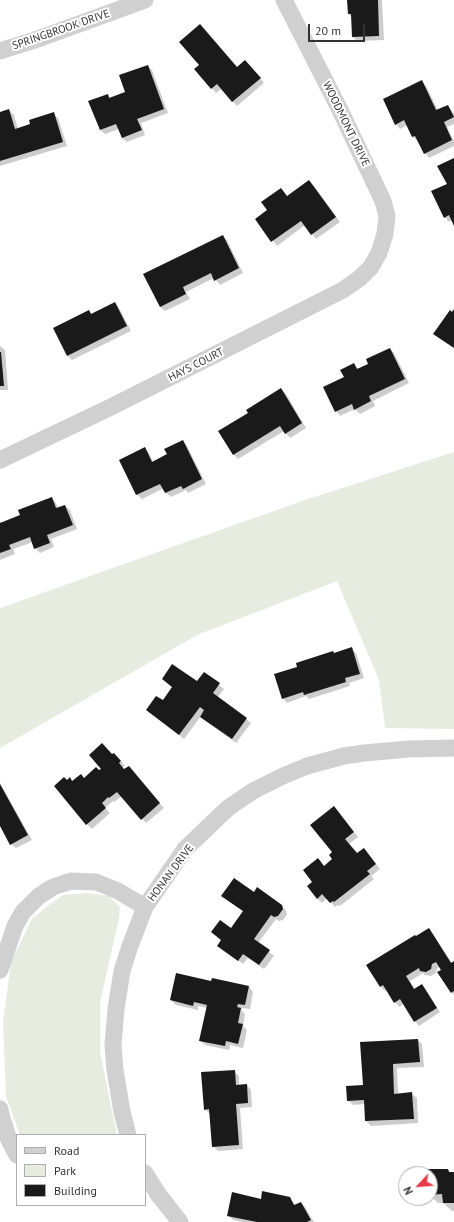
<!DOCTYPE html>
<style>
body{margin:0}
#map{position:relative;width:454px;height:1222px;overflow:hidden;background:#fff;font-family:"PT Sans",sans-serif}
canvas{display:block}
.legend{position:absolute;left:16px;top:1134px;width:130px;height:72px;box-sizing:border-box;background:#fff;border:1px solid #adadad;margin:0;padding:5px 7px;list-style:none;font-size:12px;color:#333}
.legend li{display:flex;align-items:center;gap:8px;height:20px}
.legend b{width:20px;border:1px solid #adadad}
.north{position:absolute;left:398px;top:1166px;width:40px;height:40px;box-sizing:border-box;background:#fff;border:1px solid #adadad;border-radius:50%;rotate:244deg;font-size:11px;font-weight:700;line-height:16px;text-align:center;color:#333}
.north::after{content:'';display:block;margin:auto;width:14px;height:18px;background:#e63946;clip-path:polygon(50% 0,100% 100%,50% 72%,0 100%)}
.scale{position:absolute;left:308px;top:24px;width:57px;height:18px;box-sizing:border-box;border:2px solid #333;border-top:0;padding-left:5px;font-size:12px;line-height:14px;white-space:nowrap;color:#333;-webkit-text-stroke:3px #fff;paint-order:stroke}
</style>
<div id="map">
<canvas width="454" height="1222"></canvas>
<ul class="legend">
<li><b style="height:5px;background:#d0d0d0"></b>Road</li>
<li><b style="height:11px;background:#e6ecdf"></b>Park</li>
<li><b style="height:11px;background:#1a1a1a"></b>Building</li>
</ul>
<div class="north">N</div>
<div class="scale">20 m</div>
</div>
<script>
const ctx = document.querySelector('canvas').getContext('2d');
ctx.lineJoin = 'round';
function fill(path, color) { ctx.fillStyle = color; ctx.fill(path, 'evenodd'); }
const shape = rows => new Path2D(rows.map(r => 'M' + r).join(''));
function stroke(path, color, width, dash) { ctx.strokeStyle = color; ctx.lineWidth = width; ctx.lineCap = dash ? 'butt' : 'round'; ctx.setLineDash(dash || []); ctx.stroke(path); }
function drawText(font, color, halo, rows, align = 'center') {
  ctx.font = font + ' "PT Sans",sans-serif'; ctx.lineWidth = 4; ctx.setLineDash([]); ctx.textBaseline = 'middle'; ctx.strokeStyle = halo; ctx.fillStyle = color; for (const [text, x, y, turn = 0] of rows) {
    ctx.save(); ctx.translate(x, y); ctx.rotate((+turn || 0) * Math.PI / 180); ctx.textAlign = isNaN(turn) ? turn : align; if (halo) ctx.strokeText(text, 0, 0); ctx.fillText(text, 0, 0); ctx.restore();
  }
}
fill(shape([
 [454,452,454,729,385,728,379,680,337,581,197,635,0,748,0,608,302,501],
 [88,893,109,896,120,907,119,918,100,1002,100,1052,117,1135,20,1135,6,1096,3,1022,11,962,32,919,45,908,63,895]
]), '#e6ecdf');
fill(shape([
 [348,0,382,0,384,40,357,41,353,37,352,18,349,14],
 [148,66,152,70,168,113,141,123,145,135,127,142,122,138,119,129,105,134,100,130,90,102,108,95,111,99,127,93],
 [250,66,264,83,237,106,221,89,216,93,195,69,237,68],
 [421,81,426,86,438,110,448,106,454,114,454,124,447,127,454,141,454,146,429,158,425,153,419,141,418,141,413,137,408,125,400,129,396,124],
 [9,110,14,115,18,129,32,125,53,114,58,118,67,146,0,166,0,113],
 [454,159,454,224,452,220,449,222,445,217,448,184],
 [309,181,314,186,340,222,316,239,305,225,277,246,256,219],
 [222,236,227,240,243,273,220,285,214,278,186,292,190,299,165,311,160,307],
 [115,303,119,308,131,331,72,360,68,356,54,329,89,311,92,315],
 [0,346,5,350,8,390,0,390],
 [390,349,394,353,409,383,373,401,375,406,360,414,355,409,340,416,336,411,345,377,354,365,359,369,369,364],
 [281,389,286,394,306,428,290,438,284,431,238,459,234,455,219,431,249,413],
 [183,441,187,446,206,484,188,493,186,490,171,497,166,493,164,488,142,499,137,495,120,460,145,448,149,453,153,462,168,455],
 [51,498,56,503,58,508,65,506,70,510,77,529,51,539,54,547,40,553,35,548,33,542,13,549,15,554,0,560,0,521,2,523,21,516],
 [351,649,356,653,364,678,349,683,350,686,309,699,306,696,287,703,283,698,298,667],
 [204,673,224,689,217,698,246,719,251,723,236,743,206,721,201,716,184,739,147,710,163,702,173,688,163,679,197,683],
 [113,755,118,758,125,766,122,768,125,771,133,772,164,808,146,823,122,796,114,802,113,801,105,808,110,813,92,829,87,824,67,781,73,782,84,779,99,771],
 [0,783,32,840,16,848,11,844,0,824],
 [338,812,358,837,349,844,357,854,364,849,380,869,371,876,374,879,340,906,338,905,335,907,327,898,322,903,317,898,314,882,318,859,324,866,334,859,333,852],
 [254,893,282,906,286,911,287,914,283,920,279,921,276,919,258,943,274,956,264,969,248,958,243,964,223,950,218,946,222,941,212,932,232,930,244,912,227,900],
 [429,929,433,934,452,963,454,962,454,995,439,972,442,970,440,967,437,968,436,973,431,976,425,975,423,973,410,981,415,990,422,986,426,990,440,1012,419,1026,415,1021,404,1004,399,1007,395,1002,387,990,385,991,381,987,368,965],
 [211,982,249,987,253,992,250,1009,242,1008,241,1010,245,1014,243,1026,247,1030,243,1048,230,1045,229,1050,205,1045,200,1040,207,1008,198,1006,198,1010,176,1005,171,1000],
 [418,1040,422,1044,424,1067,397,1068,398,1094,412,1094,417,1098,418,1123,371,1126,366,1121,365,1104,353,1105,348,1100],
 [234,1071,239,1076,239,1086,247,1085,251,1090,252,1107,240,1108,243,1149,218,1151,213,1146,210,1114,205,1109],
 [448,1170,451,1173,454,1173,454,1211,452,1211,443,1203,438,1203,430,1195,430,1174,428,1174],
 [289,1198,296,1206,301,1203,305,1207,314,1222,243,1222,233,1220,228,1215,262,1200]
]), '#0003');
fill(shape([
 [347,0,378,0,379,36,352,37,351,14,348,14],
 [200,24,237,67,245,60,261,78,232,102,217,84,211,89,194,69,199,65,179,42],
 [148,65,164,109,137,119,142,130,122,138,116,124,100,130,88,101,108,94,109,98,125,92,119,75],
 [422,80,436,110,448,105,454,117,444,122,452,140,424,154,415,136,412,137,404,120,395,125,383,99],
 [9,109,15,129,30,124,29,120,54,112,63,142,0,161,0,112],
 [454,158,454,226,449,215,444,218,431,191,447,184,437,166],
 [309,180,336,217,311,235,301,221,271,242,255,219,267,210,261,202,281,188,287,196],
 [223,235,239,268,214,281,211,273,183,287,186,294,160,307,143,274],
 [115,302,127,326,67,356,53,328,89,310,91,314],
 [454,309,454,348,433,334,450,310,452,312],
 [390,348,405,379,369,396,371,401,354,410,352,404,335,412,323,387,344,377,340,370,354,363,357,369,368,364,366,359],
 [0,352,1,352,4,386,0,386],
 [281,388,302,423,285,434,280,426,233,455,218,431,248,413,246,410],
 [183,440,202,479,183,489,181,486,165,493,160,484,136,495,119,460,145,447,152,462,167,454,164,449],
 [52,497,56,508,65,505,73,525,47,535,50,543,34,549,30,537,9,545,11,549,0,553,0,523,20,515,18,510],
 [352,647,360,674,345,678,346,682,304,695,303,692,282,699,274,674,297,667,296,663,333,651,334,653],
 [172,664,197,681,204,672,220,683,213,693,247,718,232,739,200,717,204,710,200,707,179,735,146,710,156,696,163,700,172,687,162,679],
 [102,743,112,754,114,753,121,761,119,763,124,769,129,766,160,803,141,820,117,792,109,798,108,797,102,803,106,808,86,825,54,786,64,777,67,780,70,777,72,781,81,774,84,778,96,767,99,770,101,769,89,755],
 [0,784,28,835,10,845,0,826],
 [334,806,354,832,345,839,357,853,364,848,376,864,367,871,370,874,334,902,333,901,330,903,322,894,317,899,307,886,312,882,303,870,318,858,324,866,332,859,329,855,332,852,310,825],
 [234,878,254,892,257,887,282,905,283,909,278,916,274,917,271,915,254,939,270,950,259,965,243,954,238,961,217,946,221,940,211,932,220,920,231,928,243,911,221,896],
 [429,928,451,963,454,961,454,991,451,993,437,972,441,970,436,962,432,964,431,969,426,972,420,971,419,968,406,976,414,989,422,984,437,1008,414,1022,400,999,394,1003,383,985,380,987,366,965,415,935,416,936],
 [176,973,211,981,212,978,249,986,245,1005,238,1004,237,1007,241,1008,238,1023,243,1024,238,1044,226,1041,225,1046,199,1041,207,1005,194,1002,193,1006,170,1000],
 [418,1039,420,1062,393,1064,394,1094,412,1092,414,1119,365,1121,364,1100,347,1101,346,1086,363,1085,360,1042],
 [235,1070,236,1085,247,1084,248,1103,236,1104,239,1145,212,1147,209,1109,204,1110,201,1072],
 [427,1169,448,1169,449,1172,454,1172,454,1203,443,1203,442,1194,430,1195,430,1174,427,1174],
 [262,1191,290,1197,294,1205,301,1202,311,1220,307,1222,257,1222,227,1216,232,1192,261,1199]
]), '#1a1a1a');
stroke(shape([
 [0,51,35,40,145,0],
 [0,460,111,407,343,290,360,278,371,267,379,253,385,234,387,216,383,201,340,110,284,0],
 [0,970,15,926,23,912,39,896,53,887,71,881,96,882,118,891,145,907],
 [0,1109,2,1118,9,1140,17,1155],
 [128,1135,122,1112,115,1070,113,1045,116,1009,122,971,130,946,145,907,185,849,228,808,253,791,283,776,307,766,344,756,364,753,409,749,454,748],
 [145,1173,158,1194,180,1222]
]), '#d0d0d0', 17);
drawText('11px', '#333', '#fff', [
 ["SPRINGBROOK DRIVE",61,30,-19],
 ["WOODMONT DRIVE",346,124,64],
 ["HAYS COURT",196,365,-27],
 ["HONAN DRIVE",171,873,-53]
]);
</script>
